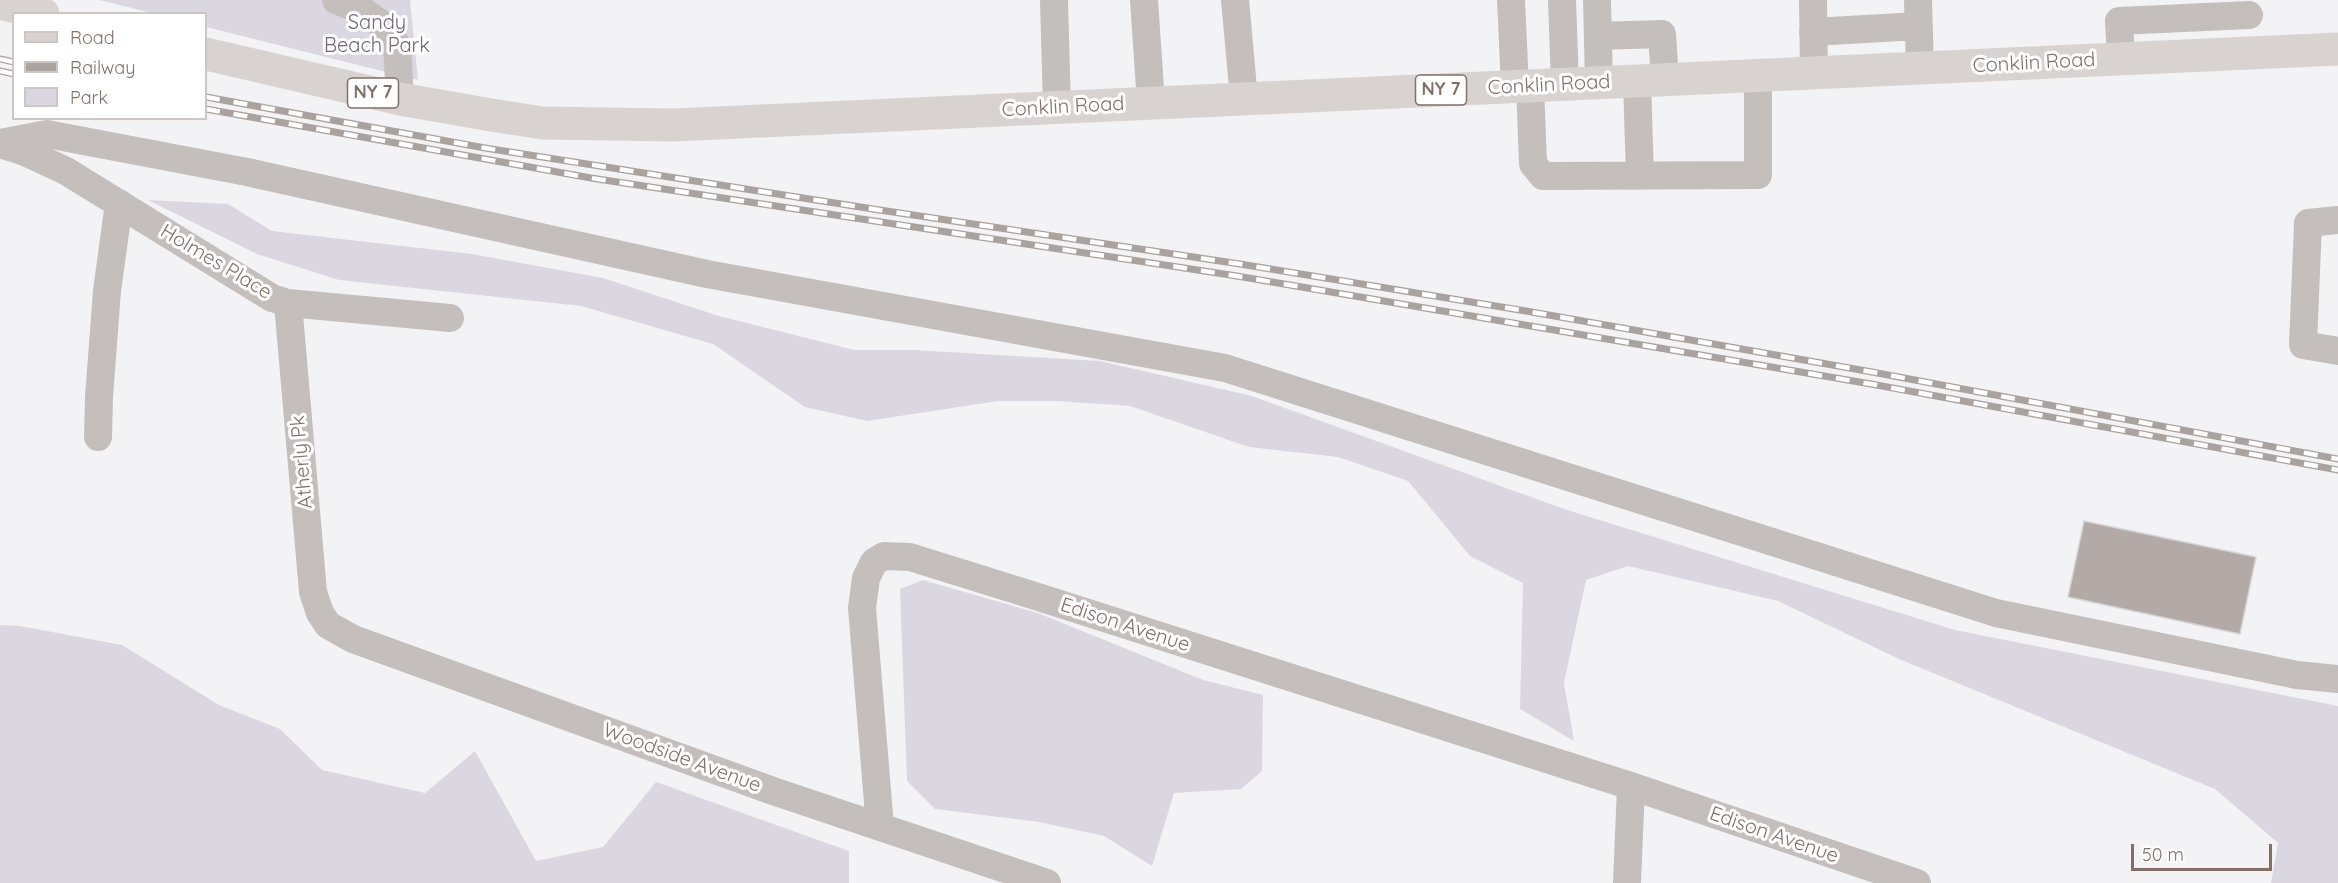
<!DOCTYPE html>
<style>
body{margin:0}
#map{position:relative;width:2338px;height:883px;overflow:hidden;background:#f3f3f6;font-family:Quicksand,sans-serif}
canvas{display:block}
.legend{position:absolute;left:12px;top:12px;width:195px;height:108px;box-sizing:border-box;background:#fff;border:2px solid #cdc6c2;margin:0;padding:8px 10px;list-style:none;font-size:18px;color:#827067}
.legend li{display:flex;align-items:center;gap:12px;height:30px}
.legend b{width:30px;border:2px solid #cdc6c2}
.scale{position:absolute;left:2131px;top:844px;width:141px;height:27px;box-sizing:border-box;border:3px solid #827067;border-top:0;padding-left:8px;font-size:18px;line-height:21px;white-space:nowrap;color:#827067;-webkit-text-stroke:4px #fff;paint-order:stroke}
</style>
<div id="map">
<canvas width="2338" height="883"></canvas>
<ul class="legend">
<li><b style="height:8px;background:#d8d3d0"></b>Road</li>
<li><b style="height:8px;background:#aaa29f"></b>Railway</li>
<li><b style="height:16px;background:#dbd7e0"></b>Park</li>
</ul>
<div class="scale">50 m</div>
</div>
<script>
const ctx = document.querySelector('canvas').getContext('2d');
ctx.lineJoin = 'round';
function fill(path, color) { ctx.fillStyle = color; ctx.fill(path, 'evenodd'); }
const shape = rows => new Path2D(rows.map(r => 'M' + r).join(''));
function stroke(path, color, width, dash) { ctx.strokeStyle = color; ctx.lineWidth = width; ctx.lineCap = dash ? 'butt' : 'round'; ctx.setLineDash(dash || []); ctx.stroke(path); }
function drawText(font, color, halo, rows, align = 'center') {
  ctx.font = font + ' Quicksand,sans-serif'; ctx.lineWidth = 6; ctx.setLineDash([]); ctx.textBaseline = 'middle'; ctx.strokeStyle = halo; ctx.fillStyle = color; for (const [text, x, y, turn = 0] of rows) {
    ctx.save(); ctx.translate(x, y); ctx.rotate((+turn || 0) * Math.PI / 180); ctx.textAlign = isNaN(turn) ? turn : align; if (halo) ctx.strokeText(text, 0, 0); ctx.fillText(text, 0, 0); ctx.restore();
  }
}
fill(shape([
 [99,0,410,0,418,80,206,27,206,14,152,13],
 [148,200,228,204,272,231,472,254,603,278,719,316,854,350,914,350,1100,361,1252,396,1567,510,1955,630,2338,706,2338,883,2271,883,2278,843,2215,789,1899,659,1778,601,1628,566,1586,580,1564,683,1574,741,1520,709,1523,583,1470,556,1408,481,1338,457,1249,447,1130,406,1057,401,998,401,867,421,805,407,713,344,581,306,339,280,257,254],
 [923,580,1038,613,1203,680,1263,695,1262,771,1241,789,1174,793,1152,866,1104,836,1039,822,935,809,907,781,900,589],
 [0,625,20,626,122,645,219,705,280,729,322,770,425,793,475,751,536,861,603,847,656,782,849,851,849,883,0,883]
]), '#dbd7e0');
const building = shape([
 [2084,521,2256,557,2240,634,2068,597,2084,521]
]);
fill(building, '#b3aaa7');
stroke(building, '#d5d5d7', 1.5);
stroke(shape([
 [336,0,363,11,387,28,397,46,400,99],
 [1054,0,1057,108],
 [1144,0,1151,103],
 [1235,0,1244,99],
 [1511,0,1515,87],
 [1562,0,1565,84],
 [1597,0,1599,83],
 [1813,0,1814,73],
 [1918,0,1920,68],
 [1813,32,1918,26],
 [1598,36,1662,34,1665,80],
 [2121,59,2119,21,2249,15],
 [1637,81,1640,176],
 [1530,86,1533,164,1543,176,1758,175,1758,75],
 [0,143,47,134,247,172,707,274,1225,368,1996,613,2297,675,2338,679],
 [0,144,25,152,66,171,272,298,288,303,450,318],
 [2338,220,2308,223,2303,345,2338,351],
 [288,303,313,592,320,613,328,625,353,639,773,791,1047,883],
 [98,437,99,397,107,291,119,203],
 [880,827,862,608,866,578,874,562,884,556,910,557,1032,595,1631,786,1917,883],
 [1627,883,1631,786]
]), '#c4bfbd', 28);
stroke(shape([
 [0,3,43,14],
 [206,54,400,99,491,115,543,123,673,125,2338,49]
]), '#d8d3d0', 33);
const rail = shape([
 [0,59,14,62],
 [0,71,14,74],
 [206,97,485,148,873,209,1240,264,1526,311,1872,372,2338,459],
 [206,109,591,178,1237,276,1871,384,2338,470]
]);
stroke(rail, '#aaa29f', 7);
stroke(rail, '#fff', 4.5, [14]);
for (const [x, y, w] of [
 [1441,90,51],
 [373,93,51]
]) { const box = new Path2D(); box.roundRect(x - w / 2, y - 15, w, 30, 4.5); ctx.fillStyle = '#fff'; ctx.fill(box); stroke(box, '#827067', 1.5); }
drawText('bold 18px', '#827067', null, [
 ["NY 7",1441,90],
 ["NY 7",373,93]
]);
drawText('20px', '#74657a', '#fff', [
 ["Sandy",377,23],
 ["Beach Park",377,46]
]);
drawText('20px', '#827067', '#fff', [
 ["Conklin Road",2034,63,-3],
 ["Conklin Road",1549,85,-3],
 ["Conklin Road",1063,107,-3],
 ["Holmes Place",216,262,31],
 ["Atherly Pk",302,462,-95],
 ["Edison Avenue",1125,625,18],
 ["Woodside Avenue",682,758,20],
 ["Edison Avenue",1774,835,19]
]);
</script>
